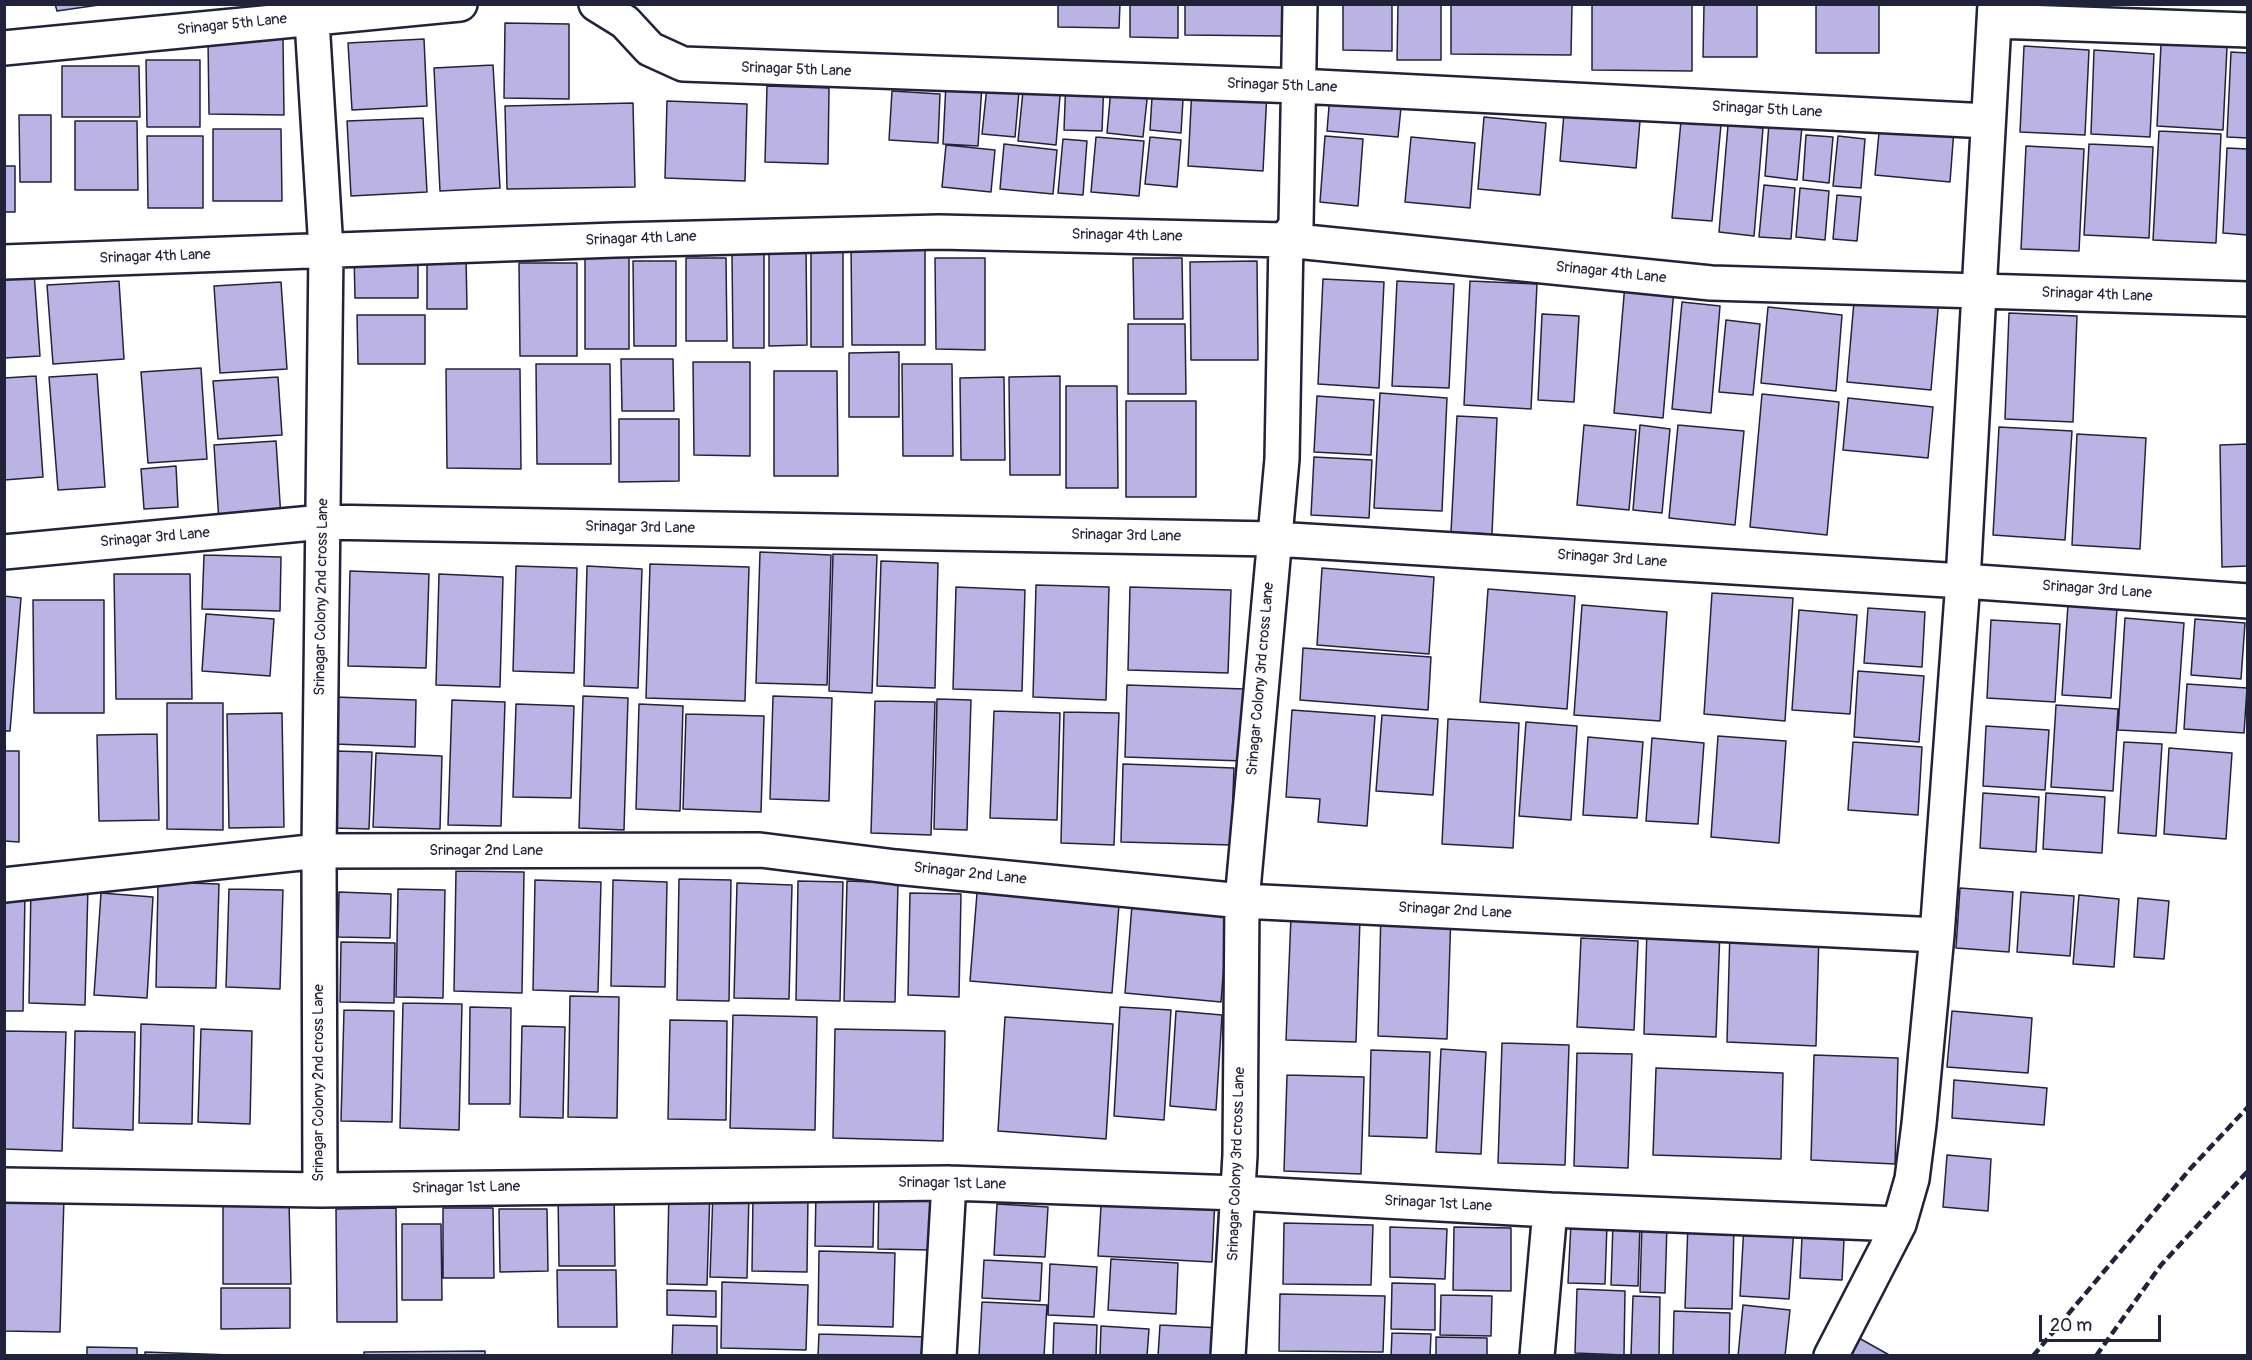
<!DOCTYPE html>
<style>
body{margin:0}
#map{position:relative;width:2252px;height:1360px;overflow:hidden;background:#fff;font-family:Pangolin,sans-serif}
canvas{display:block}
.frame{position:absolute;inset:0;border:6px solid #22223b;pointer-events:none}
.scale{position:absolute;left:2039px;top:1315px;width:122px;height:27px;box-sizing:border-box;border:3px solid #22223b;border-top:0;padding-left:8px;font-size:18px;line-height:21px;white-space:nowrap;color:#22223b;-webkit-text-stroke:4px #fff;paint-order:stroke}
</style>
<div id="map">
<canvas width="2252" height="1360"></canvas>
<div class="frame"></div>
<div class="scale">20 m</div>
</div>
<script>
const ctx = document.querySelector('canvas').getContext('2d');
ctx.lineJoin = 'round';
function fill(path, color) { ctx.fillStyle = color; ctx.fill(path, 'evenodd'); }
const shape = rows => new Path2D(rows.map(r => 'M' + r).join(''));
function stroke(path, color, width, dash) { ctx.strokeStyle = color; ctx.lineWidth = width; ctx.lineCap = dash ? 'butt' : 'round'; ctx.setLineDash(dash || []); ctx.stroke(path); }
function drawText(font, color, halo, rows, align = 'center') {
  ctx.font = font + ' Pangolin,sans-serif'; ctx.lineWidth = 4.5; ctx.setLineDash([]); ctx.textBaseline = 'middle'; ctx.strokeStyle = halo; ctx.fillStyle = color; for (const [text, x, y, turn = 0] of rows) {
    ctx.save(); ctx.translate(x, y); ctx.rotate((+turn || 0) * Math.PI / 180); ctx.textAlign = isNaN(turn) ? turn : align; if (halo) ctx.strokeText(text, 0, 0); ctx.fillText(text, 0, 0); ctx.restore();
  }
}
const building = shape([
 [55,4,99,4,99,5,57,11,55,4],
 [1058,4,1120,4,1119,28,1058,27,1058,4],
 [1130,4,1178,4,1178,38,1130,37,1130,4],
 [1185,4,1284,4,1284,36,1185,35,1185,4],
 [1343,4,1392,4,1392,51,1343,50,1343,4],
 [1398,4,1441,4,1441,60,1397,60,1398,4],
 [1451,4,1572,4,1571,55,1451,54,1451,4],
 [1592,4,1692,4,1692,71,1592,70,1592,4],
 [1704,4,1757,4,1757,57,1703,57,1704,4],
 [1816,4,1879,4,1879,53,1816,53,1816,4],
 [505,23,569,24,569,99,504,98,505,23],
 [208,39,283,39,284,115,209,114,208,39],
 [424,39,427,106,352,110,348,43,424,39],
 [2161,44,2227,47,2223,130,2157,126,2161,44],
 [2024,46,2089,50,2085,135,2020,132,2024,46],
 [2094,50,2154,54,2150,137,2091,134,2094,50],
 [2231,52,2248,53,2248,138,2227,137,2231,52],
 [146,60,200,60,200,127,147,127,146,60],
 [493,65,500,188,440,191,434,68,493,65],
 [62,66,139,66,140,117,62,117,62,66],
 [988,77,1020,80,1015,137,982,134,988,77],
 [1066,77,1104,79,1102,131,1064,130,1066,77],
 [1112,77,1149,81,1143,137,1107,133,1112,77],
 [1024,81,1061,84,1056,145,1018,141,1024,81],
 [1153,81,1184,83,1181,133,1150,130,1153,81],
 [1331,82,1403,88,1398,137,1327,131,1331,82],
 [946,83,982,85,978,146,943,144,946,83],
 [767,86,829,88,828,164,765,162,767,86],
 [1192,87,1267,91,1263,171,1188,166,1192,87],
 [892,91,940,94,938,143,889,140,892,91],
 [667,101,747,104,745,181,665,178,667,101],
 [1565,101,1641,109,1636,168,1560,161,1565,101],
 [633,103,635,187,507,189,505,106,633,103],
 [1682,110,1722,114,1712,221,1672,218,1682,110],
 [19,115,51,115,51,182,20,182,19,115],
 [1484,117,1546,123,1540,195,1478,189,1484,117],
 [423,118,427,192,351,196,347,121,423,118],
 [75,121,137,121,138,190,75,190,75,121],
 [1880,122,1954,129,1950,182,1875,175,1880,122],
 [1769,123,1802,126,1797,180,1765,176,1769,123],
 [1728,125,1763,128,1754,236,1719,232,1728,125],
 [213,129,281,129,282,201,213,201,213,129],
 [2159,131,2221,134,2216,243,2153,240,2159,131],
 [1806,135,1833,137,1829,183,1803,180,1806,135],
 [147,136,203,136,203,208,148,208,147,136],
 [1325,136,1363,139,1358,206,1320,202,1325,136],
 [1838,136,1865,139,1861,188,1833,186,1838,136],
 [1096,137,1144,141,1139,196,1091,192,1096,137],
 [1150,137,1181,140,1177,187,1145,184,1150,137],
 [1411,137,1475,143,1470,208,1405,202,1411,137],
 [1063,139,1087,141,1083,195,1058,193,1063,139],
 [1004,144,1057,150,1053,194,1000,189,1004,144],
 [2089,144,2153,147,2149,238,2084,235,2089,144],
 [946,145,995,150,991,192,942,187,946,145],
 [2026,146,2084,149,2079,251,2021,249,2026,146],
 [2227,148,2248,149,2248,235,2223,233,2227,148],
 [4,166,15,166,15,212,4,212,4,166],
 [1764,185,1795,188,1791,239,1759,237,1764,185],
 [1800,188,1829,191,1825,240,1796,237,1800,188],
 [1837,195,1861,197,1857,241,1833,239,1837,195],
 [851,243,925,243,925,345,852,345,851,243],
 [769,244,806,245,807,345,769,346,769,244],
 [843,245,843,347,811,347,811,246,843,245],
 [585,247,629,247,629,349,585,349,585,247],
 [418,254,418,298,355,298,354,255,418,254],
 [732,254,764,254,764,348,733,348,732,254],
 [427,255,466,255,467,309,427,309,427,255],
 [686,258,726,258,727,341,686,341,686,258],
 [935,258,985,258,985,350,936,349,935,258],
 [1133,258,1182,258,1183,319,1134,319,1133,258],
 [633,261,676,261,676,346,634,346,633,261],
 [1257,261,1258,360,1191,360,1190,262,1257,261],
 [519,263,577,263,577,356,520,356,519,263],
 [34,272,40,356,4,358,4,274,34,272],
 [1323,279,1384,282,1379,388,1318,384,1323,279],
 [119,281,124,359,53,364,47,285,119,281],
 [1397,281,1454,284,1449,388,1392,386,1397,281],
 [1470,281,1537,284,1531,409,1464,405,1470,281],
 [281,282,287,369,220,373,214,286,281,282],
 [1625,284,1674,289,1663,418,1614,413,1625,284],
 [1855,290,1939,298,1931,390,1847,382,1855,290],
 [1682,302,1720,306,1711,413,1672,409,1682,302],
 [1768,307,1842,315,1836,391,1761,383,1768,307],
 [2009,313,2077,316,2073,422,2005,419,2009,313],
 [1542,314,1579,316,1574,402,1538,400,1542,314],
 [357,315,425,315,425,364,358,364,357,315],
 [1726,320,1760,324,1753,395,1719,392,1726,320],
 [1128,324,1185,324,1186,394,1128,394,1128,324],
 [899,352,899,417,849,417,849,353,899,352],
 [621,359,673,359,674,411,622,411,621,359],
 [693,362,750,362,750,456,694,455,693,362],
 [536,364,610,364,611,464,537,464,536,364],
 [902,364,952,364,953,456,903,456,902,364],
 [201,368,207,459,148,463,141,372,201,368],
 [446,369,520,369,521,469,447,468,446,369],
 [774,371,837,371,838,476,774,476,774,371],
 [97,374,105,487,58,490,49,377,97,374],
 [36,376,43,477,4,480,4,378,36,376],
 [1060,376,1060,475,1010,475,1009,377,1060,376],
 [278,377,282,435,218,439,213,381,278,377],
 [1004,377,1005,460,961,460,960,378,1004,377],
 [1066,386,1117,386,1118,488,1066,488,1066,386],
 [1380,393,1447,398,1442,511,1374,508,1380,393],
 [1762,394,1839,402,1827,535,1750,527,1762,394],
 [1317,396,1374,400,1371,455,1314,452,1317,396],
 [1848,398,1933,407,1928,458,1843,450,1848,398],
 [1126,401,1196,401,1196,497,1126,497,1126,401],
 [1457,416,1497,418,1492,534,1451,532,1457,416],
 [619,419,679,419,679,481,619,482,619,419],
 [1584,425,1636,430,1629,510,1577,505,1584,425],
 [1640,425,1670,429,1662,513,1633,510,1640,425],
 [1678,425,1744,431,1735,525,1669,518,1678,425],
 [1999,427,2072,431,2065,540,1993,535,1999,427],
 [2077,434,2146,438,2140,549,2072,545,2077,434],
 [276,441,281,518,219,522,214,445,276,441],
 [2248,444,2248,566,2222,567,2220,445,2248,444],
 [1314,457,1372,460,1369,518,1311,515,1314,457],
 [176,466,178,507,144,509,141,469,176,466],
 [760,552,831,555,827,685,756,683,760,552],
 [833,554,877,555,872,693,829,691,833,554],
 [204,555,281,557,280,611,202,609,204,555],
 [881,561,938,563,935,688,877,686,881,561],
 [650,564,749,567,745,701,646,698,650,564],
 [516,566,577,568,574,673,513,671,516,566],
 [587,566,642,569,638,688,584,686,587,566],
 [1322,568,1434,577,1429,654,1317,645,1322,568],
 [350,571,429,574,426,668,348,666,350,571],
 [114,574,190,574,192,699,116,699,114,574],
 [439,574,503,577,500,687,436,685,439,574],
 [1036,585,1109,587,1106,700,1033,697,1036,585],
 [956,587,1025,590,1022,691,953,689,956,587],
 [1130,587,1231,590,1228,673,1128,670,1130,587],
 [1488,589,1575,596,1567,709,1480,702,1488,589],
 [1712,593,1793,598,1785,721,1704,714,1712,593],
 [4,596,21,598,10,731,4,731,4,596],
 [33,600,104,600,104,713,34,713,33,600],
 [2068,604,2117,608,2111,698,2062,695,2068,604],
 [1582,605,1667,612,1660,721,1574,715,1582,605],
 [1868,608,1925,612,1922,667,1864,663,1868,608],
 [1799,610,1857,615,1850,714,1792,710,1799,610],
 [206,614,274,619,270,676,202,671,206,614],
 [2125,618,2184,623,2176,733,2118,730,2125,618],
 [2195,619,2245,623,2241,679,2191,675,2195,619],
 [1991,620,2060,624,2055,702,1987,698,1991,620],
 [1303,648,1431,657,1428,710,1300,700,1303,648],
 [1858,671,1924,676,1919,742,1854,737,1858,671],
 [2187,684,2247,688,2244,733,2184,729,2187,684],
 [1127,685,1245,689,1243,761,1125,757,1127,685],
 [583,696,628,698,624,830,579,828,583,696],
 [773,696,832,698,829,801,770,799,773,696],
 [335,697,416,700,415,747,334,744,335,697],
 [937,699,971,700,967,830,934,829,937,699],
 [452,700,505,702,501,826,448,825,452,700],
 [875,701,935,702,931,835,871,833,875,701],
 [167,703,223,703,223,830,167,829,167,703],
 [516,704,574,706,571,798,513,797,516,704],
 [639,704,683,706,680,811,636,809,639,704],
 [2056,705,2118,709,2113,791,2051,787,2056,705],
 [1292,710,1375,716,1367,826,1318,822,1320,799,1286,797,1292,710],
 [994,711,1060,713,1057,820,990,818,994,711],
 [1064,712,1119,713,1114,845,1061,843,1064,712],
 [282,713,284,827,229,828,227,714,282,713],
 [686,714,764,716,761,812,683,809,686,714],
 [1382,715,1438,719,1433,795,1376,791,1382,715],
 [1448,719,1519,723,1513,848,1442,844,1448,719],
 [1526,722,1577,726,1571,820,1519,816,1526,722],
 [1986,726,2049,730,2045,790,1983,786,1986,726],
 [157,734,159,820,99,821,97,735,157,734],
 [1718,736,1786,741,1779,843,1711,837,1718,736],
 [1588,737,1643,742,1637,818,1583,815,1588,737],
 [1652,738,1704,743,1698,824,1646,821,1652,738],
 [1853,742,1922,747,1918,815,1848,810,1853,742],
 [2124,742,2162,744,2156,836,2118,833,2124,742],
 [2169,748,2232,753,2226,839,2164,834,2169,748],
 [4,751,19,751,19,842,4,841,4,751],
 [335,751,372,752,369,829,333,828,335,751],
 [376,753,442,756,440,829,373,827,376,753],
 [1123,764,1234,768,1231,845,1121,842,1123,764],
 [1983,793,2039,797,2036,852,1980,848,1983,793],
 [2046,793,2105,797,2102,853,2043,849,2046,793],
 [456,871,524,872,522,993,454,991,456,871],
 [679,879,731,880,729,1001,677,1000,679,879],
 [535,880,601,882,598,992,533,990,535,880],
 [613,880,667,882,665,987,611,986,613,880],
 [798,881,843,882,840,1001,796,1000,798,881],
 [847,881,898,883,895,1002,844,1001,847,881],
 [158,882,219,884,216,988,156,987,158,882],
 [737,883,792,885,789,999,734,998,737,883],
 [31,885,88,886,85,1005,29,1003,31,885],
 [1960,888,2013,892,2009,952,1956,948,1960,888],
 [229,889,283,890,280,989,226,987,229,889],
 [398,889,445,890,443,998,396,997,398,889],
 [339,892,391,894,390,938,338,937,339,892],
 [2021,892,2074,896,2070,956,2017,952,2021,892],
 [101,893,153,897,147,998,94,995,101,893],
 [910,893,961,894,959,997,908,995,910,893],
 [977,893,1119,905,1112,993,970,981,977,893],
 [4,894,25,894,23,1011,4,1011,4,894],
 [2079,895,2119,899,2114,967,2073,964,2079,895],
 [2138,898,2169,901,2164,959,2134,957,2138,898],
 [1132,905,1228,913,1221,1002,1125,993,1132,905],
 [1381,910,1451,912,1447,1039,1378,1036,1381,910],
 [1291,916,1360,918,1356,1042,1286,1040,1291,916],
 [1647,927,1720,931,1716,1037,1644,1034,1647,927],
 [1730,929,1819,932,1816,1046,1727,1042,1730,929],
 [1581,938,1638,941,1634,1030,1577,1027,1581,938],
 [341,942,395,943,394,1003,340,1002,341,942],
 [570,996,619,997,617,1118,568,1117,570,996],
 [403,1003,462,1004,459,1130,400,1128,403,1003],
 [470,1007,511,1008,510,1104,469,1104,470,1007],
 [1120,1007,1171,1010,1164,1120,1114,1116,1120,1007],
 [344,1010,394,1011,392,1122,341,1121,344,1010],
 [1176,1011,1222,1015,1216,1110,1170,1106,1176,1011],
 [1952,1011,2032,1018,2028,1073,1947,1067,1952,1011],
 [733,1015,817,1017,815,1130,730,1128,733,1015],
 [1005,1017,1113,1024,1106,1139,998,1131,1005,1017],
 [670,1020,727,1021,726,1120,668,1119,670,1020],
 [141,1024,194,1026,192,1124,139,1123,141,1024],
 [522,1026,565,1027,563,1118,520,1117,522,1026],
 [201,1029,252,1031,250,1124,198,1122,201,1029],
 [835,1029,945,1031,943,1141,833,1138,835,1029],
 [4,1031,66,1032,62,1151,4,1149,4,1031],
 [75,1031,135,1032,133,1130,73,1128,75,1031],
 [1502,1043,1569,1045,1565,1165,1498,1163,1502,1043],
 [1441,1049,1486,1052,1481,1154,1436,1152,1441,1049],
 [1371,1050,1430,1052,1427,1138,1369,1136,1371,1050],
 [1577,1053,1632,1054,1628,1168,1574,1166,1577,1053],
 [1814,1055,1898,1058,1895,1164,1811,1160,1814,1055],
 [1656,1068,1783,1073,1781,1159,1653,1155,1656,1068],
 [1287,1075,1364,1077,1361,1174,1284,1171,1287,1075],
 [1954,1080,2047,1088,2044,1125,1952,1118,1954,1080],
 [1947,1155,1991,1159,1988,1211,1943,1207,1947,1155],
 [879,1185,933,1187,931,1250,878,1249,879,1185],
 [669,1189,710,1190,707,1285,667,1284,669,1189],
 [614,1190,615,1266,559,1266,558,1191,614,1190],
 [1102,1190,1215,1197,1212,1262,1098,1256,1102,1190],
 [816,1191,874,1193,873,1247,815,1246,816,1191],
 [713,1192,749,1193,747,1278,710,1277,713,1192],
 [753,1194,808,1195,807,1272,752,1271,753,1194],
 [4,1195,64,1197,60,1332,4,1331,4,1195],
 [289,1201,291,1284,223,1284,223,1202,289,1201],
 [997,1204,1048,1207,1045,1257,994,1255,997,1204],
 [396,1208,397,1322,337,1322,336,1209,396,1208],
 [443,1208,493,1208,494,1278,443,1278,443,1208],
 [499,1209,547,1209,548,1271,500,1272,499,1209],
 [1284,1223,1373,1225,1371,1285,1283,1284,1284,1223],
 [1571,1223,1607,1224,1605,1284,1568,1283,1571,1223],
 [1613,1223,1640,1224,1638,1286,1611,1285,1613,1223],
 [1642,1223,1667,1224,1665,1293,1640,1292,1642,1223],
 [1688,1223,1734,1225,1732,1309,1685,1308,1688,1223],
 [402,1224,441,1224,442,1300,402,1300,402,1224],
 [1744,1225,1794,1228,1789,1299,1740,1296,1744,1225],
 [1390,1227,1447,1229,1445,1279,1390,1277,1390,1227],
 [1454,1227,1511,1228,1511,1291,1453,1290,1454,1227],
 [1802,1237,1844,1240,1842,1280,1800,1278,1802,1237],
 [819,1251,895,1253,893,1327,818,1325,819,1251],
 [1111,1259,1178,1263,1176,1314,1108,1310,1111,1259],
 [984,1260,1042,1263,1040,1301,982,1298,984,1260],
 [1050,1264,1097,1267,1094,1317,1048,1315,1050,1264],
 [557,1270,616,1270,617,1327,558,1327,557,1270],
 [722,1282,808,1285,806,1350,721,1348,722,1282],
 [1392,1283,1435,1284,1435,1330,1391,1329,1392,1283],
 [221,1288,290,1288,290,1328,221,1329,221,1288],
 [1577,1289,1625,1291,1624,1355,1575,1353,1577,1289],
 [667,1290,716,1291,716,1317,667,1315,667,1290],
 [1280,1294,1385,1296,1383,1352,1279,1351,1280,1294],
 [1441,1295,1492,1296,1491,1336,1440,1335,1441,1295],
 [1633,1296,1660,1297,1659,1356,1631,1356,1633,1296],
 [982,1302,1047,1305,1044,1356,979,1356,982,1302],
 [1743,1305,1790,1310,1785,1356,1738,1356,1743,1305],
 [1674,1311,1730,1313,1729,1356,1673,1356,1674,1311],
 [1054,1323,1097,1325,1096,1356,1053,1356,1054,1323],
 [673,1325,717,1326,717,1356,672,1356,673,1325],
 [1160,1325,1221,1328,1220,1356,1158,1356,1160,1325],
 [1101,1326,1149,1329,1147,1356,1100,1356,1101,1326],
 [1392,1333,1431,1334,1430,1356,1391,1356,1392,1333],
 [1850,1333,1891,1356,1839,1356,1850,1333],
 [819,1334,927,1337,927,1356,818,1356,819,1334],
 [1436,1337,1487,1338,1487,1356,1436,1356,1436,1337],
 [87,1347,137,1348,137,1356,87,1356,87,1347],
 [485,1351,485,1356,364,1356,364,1352,485,1351],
 [145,1352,260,1356,145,1356,145,1352]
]);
fill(building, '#bab3e4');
stroke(building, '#22223b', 1.5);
const street = shape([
 [311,4,326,250,319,851,320,1190],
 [596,4,625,22,650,49,683,64,1298,86,1988,121],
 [1995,21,2248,30],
 [4,48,460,4],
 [4,262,615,240,939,232,1286,240,1711,283,2248,299],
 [4,552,323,522,1274,539,1963,581,2248,601],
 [4,885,319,851,760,850,896,867,1242,901,1937,935],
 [4,1185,320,1190,949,1183,1238,1193,1550,1210,1899,1224],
 [939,1356,949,1183],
 [1228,1356,1240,1155,1242,901,1282,459,1286,240,1296,225,1300,4],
 [1537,1356,1550,1210],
 [1831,1356,1899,1224,1912,1179,1919,1124,1937,935,1963,581,1995,4]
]);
stroke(street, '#22223b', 38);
stroke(street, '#fff', 33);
stroke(shape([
 [2033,1356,2190,1169,2248,1107],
 [2096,1356,2161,1265,2248,1171]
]), '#22223b', 4.5, [9, 4.5]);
drawText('15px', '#22223b', '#fff', [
 ["Srinagar 5th Lane",232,25,-6],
 ["Srinagar 5th Lane",796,70,2],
 ["Srinagar 5th Lane",1282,86,2],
 ["Srinagar 5th Lane",1767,110,3],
 ["Srinagar 4th Lane",1127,236,1],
 ["Srinagar 4th Lane",641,239,-2],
 ["Srinagar 4th Lane",155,257,-2],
 ["Srinagar 4th Lane",1611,273,6],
 ["Srinagar 4th Lane",2097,295,2],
 ["Srinagar 3rd Lane",640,528,1],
 ["Srinagar 3rd Lane",1126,536,1],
 ["Srinagar 3rd Lane",155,538,-5],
 ["Srinagar 3rd Lane",1612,559,4],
 ["Srinagar 3rd Lane",2097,590,4],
 ["Srinagar Colony 2nd cross Lane",322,597,-89],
 ["Srinagar Colony 3rd cross Lane",1261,679,-85],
 ["Srinagar 2nd Lane",486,851],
 ["Srinagar 2nd Lane",970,874,6],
 ["Srinagar 2nd Lane",1455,911,3],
 ["Srinagar Colony 2nd cross Lane",319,1083,-90],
 ["Srinagar Colony 3rd cross Lane",1237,1164,-88],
 ["Srinagar 1st Lane",952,1184,1],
 ["Srinagar 1st Lane",466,1188,-1],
 ["Srinagar 1st Lane",1438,1204,3]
]);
</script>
